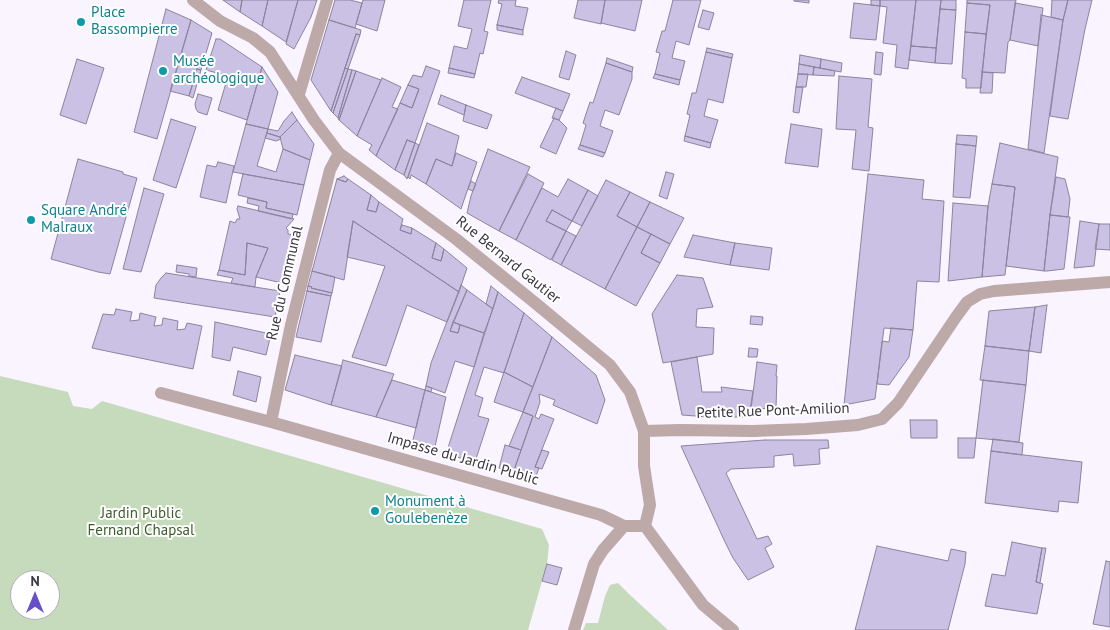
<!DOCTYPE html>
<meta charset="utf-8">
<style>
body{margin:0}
#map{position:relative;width:1110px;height:630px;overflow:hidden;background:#f9f4ff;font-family:"PT Sans",sans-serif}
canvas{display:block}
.north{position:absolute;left:10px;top:570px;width:50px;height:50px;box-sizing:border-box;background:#fff;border:1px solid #b1afb3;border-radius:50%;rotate:0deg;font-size:14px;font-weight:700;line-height:20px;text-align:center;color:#3b3641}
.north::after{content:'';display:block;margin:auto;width:18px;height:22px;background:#674fc9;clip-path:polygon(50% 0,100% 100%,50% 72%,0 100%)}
</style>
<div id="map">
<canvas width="1110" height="630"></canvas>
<div class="north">N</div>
</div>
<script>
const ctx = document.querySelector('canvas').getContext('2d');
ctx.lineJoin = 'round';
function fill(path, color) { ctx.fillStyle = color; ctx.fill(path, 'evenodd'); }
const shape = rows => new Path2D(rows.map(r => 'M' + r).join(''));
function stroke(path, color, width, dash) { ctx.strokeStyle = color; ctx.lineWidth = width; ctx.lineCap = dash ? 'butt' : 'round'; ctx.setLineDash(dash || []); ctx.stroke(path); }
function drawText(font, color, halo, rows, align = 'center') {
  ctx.font = font + ' "PT Sans",sans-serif'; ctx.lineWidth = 4; ctx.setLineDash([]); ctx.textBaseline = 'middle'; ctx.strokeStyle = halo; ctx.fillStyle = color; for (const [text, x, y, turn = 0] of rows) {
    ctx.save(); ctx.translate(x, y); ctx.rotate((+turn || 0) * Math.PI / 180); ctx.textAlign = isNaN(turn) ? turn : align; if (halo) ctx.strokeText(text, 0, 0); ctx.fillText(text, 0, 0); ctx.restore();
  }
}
fill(shape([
 [0,376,68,392,73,406,92,409,102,401,542,529,549,545,547,564,528,630,0,630],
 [20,580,50,580,50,610,20,610],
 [618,583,629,594,668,630,583,630,586,623,598,623,605,596,610,585]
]), '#c6dabc');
const building = shape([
 [223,0,242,0,240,12,223,0],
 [242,0,268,0,262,26,240,12,242,0],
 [268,0,298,0,286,42,262,26,268,0],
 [298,0,317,0,311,17,294,49,286,44,298,0],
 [335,0,350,0,362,3,355,28,329,20,335,0],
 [363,0,385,0,377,31,356,24,363,0],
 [464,0,491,0,484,31,488,32,483,54,480,53,475,74,449,68,454,46,467,49,472,29,458,26,464,0],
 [499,0,516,0,515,6,528,8,523,30,497,25,502,4,498,3,499,0],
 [578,0,605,0,601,24,574,18,578,0],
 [605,0,642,0,635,31,601,23,605,0],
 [673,0,701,0,689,45,676,41,672,58,685,61,680,80,655,74,660,53,656,52,662,31,665,31,673,0],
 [794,0,809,0,809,3,794,1,794,0],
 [871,0,880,0,880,6,871,5,871,0],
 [880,0,916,0,908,69,895,67,897,45,883,43,887,7,880,6,880,0],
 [916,0,941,0,936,48,911,46,916,0],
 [941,0,956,0,956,10,940,9,941,0],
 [967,0,1016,0,1010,40,1008,42,1005,73,982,72,990,5,967,3,967,0],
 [1052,0,1068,0,1063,20,1051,17,1052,0],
 [1068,0,1092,0,1085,29,1068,119,1050,116,1063,20,1068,0],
 [854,3,880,6,876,40,850,38,854,3],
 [967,3,990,5,986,34,965,32,967,3],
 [1015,3,1043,8,1038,46,1010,40,1015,3],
 [166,9,191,20,157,139,134,132,166,9],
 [940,9,956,10,952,64,935,63,940,9],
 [703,10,714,13,709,30,698,27,703,10],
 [1041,15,1063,20,1044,153,1028,149,1041,15],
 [191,20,212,33,201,70,197,69,189,96,170,91,191,20],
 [329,20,361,30,360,35,356,34,331,111,311,80,329,20],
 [497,25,523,30,523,35,497,30,497,25],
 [965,32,986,34,981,88,966,88,966,79,962,78,965,32],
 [356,34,360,35,348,69,345,68,356,34],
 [216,39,220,39,262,67,247,120,218,110,228,76,206,70,216,39],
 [911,46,936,48,935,63,909,60,911,46],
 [707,48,733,54,732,58,706,52,707,48],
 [566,51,576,55,569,80,559,77,566,51],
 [706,52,732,58,723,103,708,99,704,116,718,120,711,143,685,136,690,115,687,114,692,93,696,93,706,52],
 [876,52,883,53,881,75,874,74,876,52],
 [800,55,821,59,820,68,799,64,800,55],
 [607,58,633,67,632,72,606,63,607,58],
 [77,59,104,68,86,124,60,115,77,59],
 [821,59,842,63,841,72,820,68,821,59],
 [606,63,632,72,632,79,619,115,605,110,600,126,613,131,605,153,580,145,586,125,583,123,590,102,593,103,606,63],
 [799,64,814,67,813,75,798,74,799,64],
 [426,66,440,71,415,143,407,140,395,170,376,156,400,103,412,108,419,89,408,85,413,75,422,77,426,66],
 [262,67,278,92,268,129,246,124,262,67],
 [814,67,835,71,834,76,813,75,814,67],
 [345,68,348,69,333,113,331,111,345,68],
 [449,68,475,74,474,78,448,73,449,68],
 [197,69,201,70,193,98,189,96,197,69],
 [348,69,352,70,338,118,333,113,348,69],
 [352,70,356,71,339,120,338,118,352,70],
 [356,71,381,80,357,136,339,120,356,71],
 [982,72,993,73,992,93,980,93,982,72],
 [655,74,680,80,679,85,653,78,655,74],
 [798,74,808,74,806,87,796,87,798,74],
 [839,76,872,79,868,127,873,128,869,171,852,169,856,130,836,129,839,76],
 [522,77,570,94,563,111,515,93,522,77],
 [382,78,401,87,392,107,398,109,376,156,369,150,372,145,357,136,382,78],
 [408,85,419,89,412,108,400,103,408,85],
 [796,87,803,87,799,113,793,112,796,87],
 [198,94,212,98,207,115,198,112,196,109,195,104,198,94],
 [441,95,466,105,464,115,438,104,441,95],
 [466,105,492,115,487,129,463,121,466,105],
 [556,108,563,111,559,120,552,118,556,108],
 [292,112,297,120,280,137,267,133,268,129,278,131,284,121,292,112],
 [554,118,559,120,567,128,556,154,540,147,554,118],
 [171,119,196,127,176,188,153,180,171,119],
 [297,120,314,144,310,160,283,149,280,137,297,120],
 [427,123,459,136,452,166,436,159,426,184,411,175,410,179,408,177,427,123],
 [246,124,268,129,257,166,276,172,283,149,310,160,304,185,233,172,246,124],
 [791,124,822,129,818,167,785,163,791,124],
 [267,133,280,137,281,139,276,141,265,138,267,133],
 [957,135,977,136,976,146,956,144,957,135],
 [685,136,711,143,710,148,684,141,685,136],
 [407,140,415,143,404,175,395,170,407,140],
 [415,143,419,145,407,179,404,175,415,143],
 [1000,143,1058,157,1050,215,1044,271,1006,266,1015,187,992,184,1000,143],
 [956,144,976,146,970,198,953,197,956,144],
 [580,145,605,153,603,157,578,149,580,145],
 [488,149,530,167,499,231,467,213,471,196,488,149],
 [456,153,477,162,461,209,426,184,436,159,452,166,456,153],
 [78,159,123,172,123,174,137,178,110,274,98,272,51,259,78,159],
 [218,162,234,166,226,203,200,197,207,165,216,167,218,162],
 [666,172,674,174,667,199,659,196,666,172],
 [243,174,304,185,297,215,266,208,267,202,238,195,243,174],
 [528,174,544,183,516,240,499,231,528,174],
 [868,174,924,180,922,199,944,201,939,282,917,281,913,330,884,328,875,399,844,405,868,174],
 [344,176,348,179,346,182,337,179,344,176],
 [1056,177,1065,179,1070,199,1068,217,1050,215,1056,177],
 [337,179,346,182,348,179,371,195,367,210,376,212,379,202,403,219,400,230,411,234,412,228,436,243,432,258,441,261,444,249,467,268,459,292,353,221,344,280,312,271,337,179],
 [568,179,588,190,572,221,552,210,546,221,566,231,551,260,516,240,542,188,558,197,568,179],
 [606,180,630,192,617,216,637,227,605,289,561,265,606,180],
 [471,181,476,184,473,191,468,189,471,181],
 [992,184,1015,187,1005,275,982,277,988,206,992,184],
 [144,188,164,194,141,272,123,269,144,188],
 [588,190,598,196,582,226,572,221,588,190],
 [630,192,650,202,637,227,617,216,630,192],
 [371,195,379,202,376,212,367,210,371,195],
 [248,198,267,202,266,208,293,214,292,219,258,211,259,206,247,203,248,198],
 [650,202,684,218,670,244,637,227,650,202],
 [953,203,988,206,982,277,948,281,953,203],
 [238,206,294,219,286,228,288,230,288,234,293,235,282,283,256,277,268,248,247,243,245,275,219,270,230,221,235,223,237,219,240,219,237,209,238,206],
 [552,210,572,221,566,231,546,221,552,210],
 [1050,215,1070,217,1064,269,1047,271,1044,271,1050,215],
 [353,221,459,292,447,322,407,305,386,366,352,357,385,266,347,257,353,221],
 [1080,221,1099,224,1094,266,1074,268,1080,221],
 [1099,224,1110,224,1110,250,1095,249,1099,224],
 [402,225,412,228,411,234,400,230,402,225],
 [637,227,651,234,641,253,660,263,636,306,605,289,637,227],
 [566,231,576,236,561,265,552,260,566,231],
 [651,234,670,244,660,263,641,253,651,234],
 [693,235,735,243,730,265,684,257,693,235],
 [247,243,268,248,256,277,255,287,231,283,233,278,217,275,219,270,245,275,247,243],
 [436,243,444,249,441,261,432,258,436,243],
 [735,243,772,248,769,270,730,265,735,243],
 [177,265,197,268,196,277,189,276,189,274,176,272,177,265],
 [312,271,335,277,332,293,311,288,312,287,308,286,312,271],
 [166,273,280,291,275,317,154,298,156,285,161,278,166,273],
 [677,275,703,278,713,307,697,309,696,327,714,328,713,354,663,363,652,314,677,275],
 [461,285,467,290,450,331,458,333,460,325,484,333,474,367,455,361,445,393,426,386,431,363,461,285],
 [308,286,312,287,311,288,332,293,331,296,307,291,308,286],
 [491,286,498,292,493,309,486,304,491,286],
 [467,290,493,309,484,333,453,322,467,290],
 [307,291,331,296,321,342,296,337,307,291],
 [498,292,524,313,504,373,484,367,475,395,483,398,478,416,489,419,475,462,446,454,498,292],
 [1047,305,1041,353,1029,351,1035,307,1047,305],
 [1035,307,1029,351,985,346,989,311,1035,307],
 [116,309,132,312,130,321,139,320,140,313,156,317,154,326,162,325,163,318,178,321,177,330,185,329,187,323,202,326,193,369,92,348,103,314,114,315,116,309],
 [524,313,552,337,533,387,504,372,524,313],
 [751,316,763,317,762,325,750,324,751,316],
 [215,322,271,334,266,355,233,347,230,361,212,357,215,322],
 [453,322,460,325,458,333,450,331,453,322],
 [891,328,913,330,909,357,889,385,877,384,882,341,889,342,891,328],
 [552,337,596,375,605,400,597,424,553,405,555,400,539,394,540,402,535,417,539,419,541,414,554,419,535,467,539,468,535,479,513,473,533,416,523,412,552,337],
 [985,346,1029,351,1026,385,980,380,985,346],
 [749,348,758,349,757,357,748,357,749,348],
 [295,355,342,366,331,405,285,390,295,355],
 [697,357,702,392,722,392,721,387,753,391,749,417,709,417,682,415,671,362,697,357],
 [343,360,394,374,376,417,331,405,343,360],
 [757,362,777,365,776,376,777,376,776,408,751,409,757,362],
 [238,371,261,377,256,402,233,395,238,371],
 [504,372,533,387,523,412,494,402,504,372],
 [392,380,425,390,416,428,376,417,392,380],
 [983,380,1026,385,1019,442,976,438,983,380],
 [426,386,432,388,431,392,425,390,426,386],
 [425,390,446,397,434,451,412,444,425,390],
 [523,412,533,416,521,450,509,446,523,412],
 [910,420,937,420,937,438,911,438,910,420],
 [958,438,976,438,974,458,958,458,958,438],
 [993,439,1023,443,1022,455,991,451,993,439],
 [765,440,828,440,829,448,819,449,820,464,794,466,793,454,774,456,774,467,731,469,726,473,757,539,768,536,772,544,765,548,774,567,748,580,733,558,725,542,681,446,765,440],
 [505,445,521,450,513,473,499,468,505,445],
 [542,450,549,452,542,469,535,467,542,450],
 [991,451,1082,462,1078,503,1059,501,1058,512,985,503,991,451],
 [1012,542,1042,548,1036,582,1043,584,1037,614,985,606,992,574,1005,576,1012,542],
 [877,546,948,561,951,549,966,552,965,564,948,630,855,630,877,546],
 [1042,548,1046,548,1040,583,1036,582,1042,548],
 [1106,561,1110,562,1110,627,1093,624,1106,561],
 [547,564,562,568,557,585,542,581,547,564]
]);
fill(building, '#cac1e5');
stroke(building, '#8a849d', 1);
stroke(shape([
 [193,0,220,21,253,38,270,52,314,120,339,153,456,239,534,302,610,365,630,392,644,431,644,466,650,505,645,526,703,605,733,630],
 [299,94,327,0],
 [161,393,271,422,601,515,624,526,645,526],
 [271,422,291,325,330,170,339,153],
 [644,431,680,430,753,431,806,429,858,425,882,419,898,403,956,317,967,302,980,294,994,291,1110,282],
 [574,630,594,564,603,550,624,526]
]), '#bca9a8', 12);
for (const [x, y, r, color] of [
 [81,22,5,"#0f9aa8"],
 [163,71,5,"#0f9aa8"],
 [31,220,5,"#0f9aa8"],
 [375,511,5,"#0f9aa8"]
]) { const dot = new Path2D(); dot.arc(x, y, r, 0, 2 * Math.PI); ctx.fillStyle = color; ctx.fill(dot); stroke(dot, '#fff', 2); }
drawText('15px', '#0d838f', '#fff', [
 ["Place",91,13],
 ["Bassompierre",91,30],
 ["Musée",173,62],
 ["archéologique",173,79],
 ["Square André",41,211],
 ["Malraux",41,228],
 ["Monument à",385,502],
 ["Goulebenèze",385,519]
], 'left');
drawText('15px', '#3b3641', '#fff', [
 ["Rue Bernard Gautier",508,260,39],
 ["Rue du Communal",285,283,-77],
 ["Petite Rue Pont-Amilion",773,411,-2],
 ["Impasse du Jardin Public",463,459,16]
]);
drawText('15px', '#3d5b2b', '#fff', [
 ["Jardin Public",141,514],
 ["Fernand Chapsal",141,531]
]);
</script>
